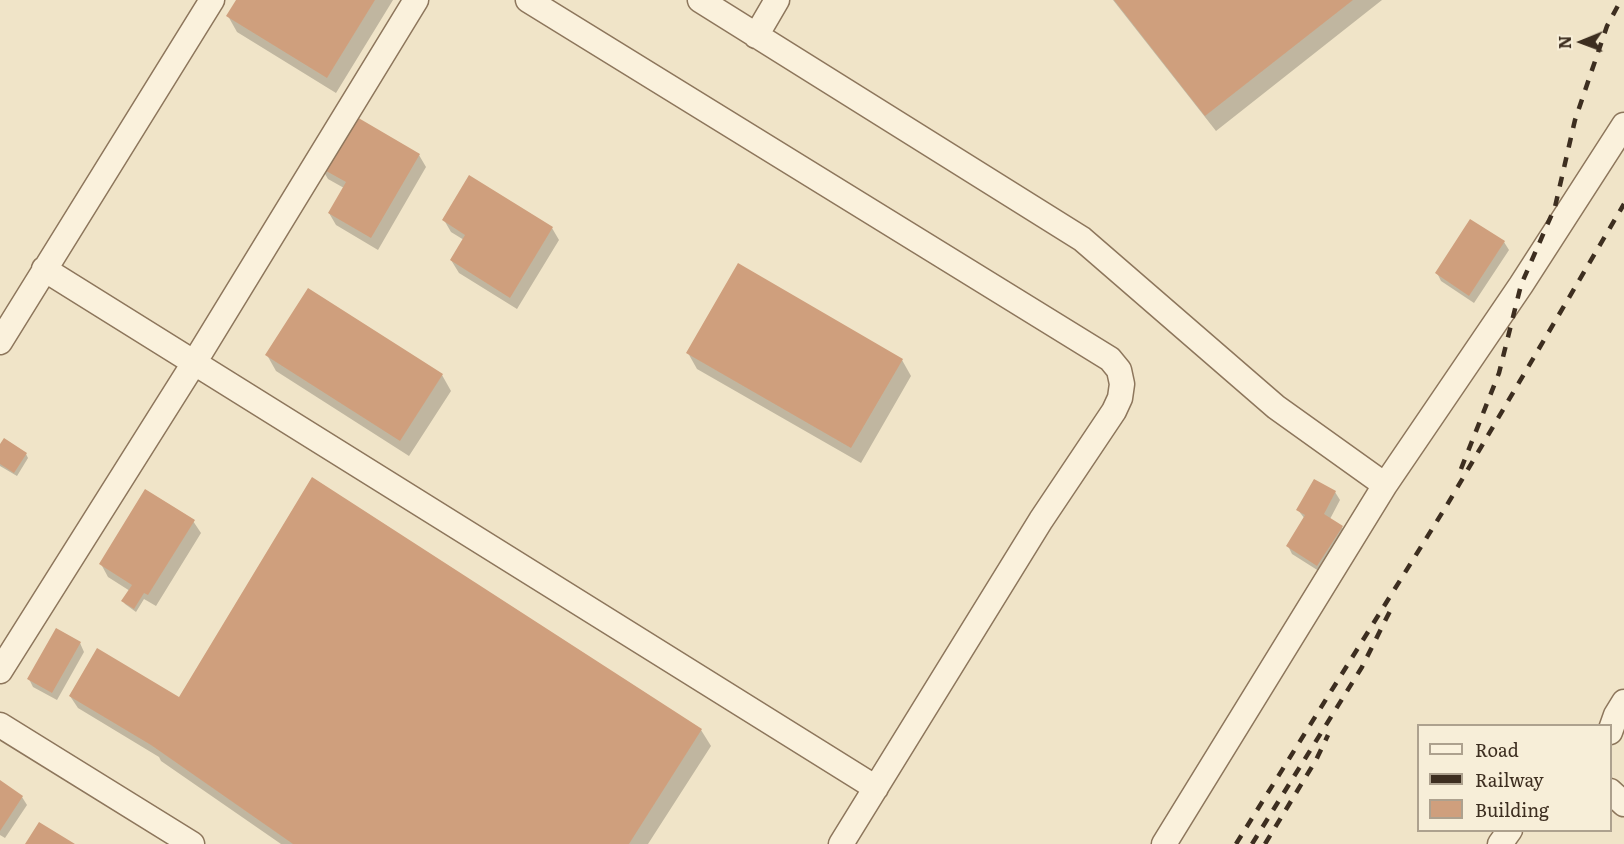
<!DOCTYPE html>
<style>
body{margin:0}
#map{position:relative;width:1624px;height:844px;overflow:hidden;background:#f0e4c8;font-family:Literata,serif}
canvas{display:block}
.legend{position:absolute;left:1417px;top:724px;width:195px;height:108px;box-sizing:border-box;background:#f7eed8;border:2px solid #ada18e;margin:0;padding:8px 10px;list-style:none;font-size:18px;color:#3d2e20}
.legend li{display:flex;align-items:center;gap:12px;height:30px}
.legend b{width:30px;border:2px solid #ada18e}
.north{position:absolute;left:1552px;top:12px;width:60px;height:60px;-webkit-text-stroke:4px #f7eed8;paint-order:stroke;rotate:269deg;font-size:16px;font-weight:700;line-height:24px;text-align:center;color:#3d2e20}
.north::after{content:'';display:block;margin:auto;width:21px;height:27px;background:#3d2e20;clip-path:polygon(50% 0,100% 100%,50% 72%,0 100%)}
</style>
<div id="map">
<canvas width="1624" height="844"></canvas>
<ul class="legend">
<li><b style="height:8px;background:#faf1dc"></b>Road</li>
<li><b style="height:8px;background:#3d2e20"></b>Railway</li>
<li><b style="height:16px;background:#cf9f7d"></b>Building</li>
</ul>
<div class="north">N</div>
</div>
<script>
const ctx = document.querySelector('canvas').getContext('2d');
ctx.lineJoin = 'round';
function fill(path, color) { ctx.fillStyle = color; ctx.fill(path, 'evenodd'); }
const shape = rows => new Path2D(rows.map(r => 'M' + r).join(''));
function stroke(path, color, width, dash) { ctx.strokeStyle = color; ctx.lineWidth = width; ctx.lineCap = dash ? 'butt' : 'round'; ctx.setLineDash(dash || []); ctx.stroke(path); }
fill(shape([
 [238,0,393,0,336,93,237,32,228,16],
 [1113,0,1382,0,1216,131],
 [419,155,426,167,378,250,336,225,329,213,344,188,328,179,321,167],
 [444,220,552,228,559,240,517,309,459,273,451,260,464,240,451,232],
 [1504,242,1509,250,1474,303,1441,281,1437,273],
 [688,353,902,360,911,376,861,463,697,369],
 [267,355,442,375,451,391,409,456,276,371],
 [0,447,26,454,28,458,17,476,0,466],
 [312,479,701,730,711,746,648,844,281,844,161,761,159,757,78,708,70,696,179,700],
 [1335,492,1340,500,1330,519,1342,527,1346,535,1322,573,1292,554,1288,546,1305,519,1298,510],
 [193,521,201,533,156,606,144,599,136,612,125,604,123,601,130,591,108,577,101,564],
 [80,643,84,652,57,700,33,687,29,679],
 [0,782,22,797,27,805,5,838,0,835]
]), '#0003');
fill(shape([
 [236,0,375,0,327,78,226,16],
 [1114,0,1353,0,1205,116],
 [350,113,420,154,371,238,328,213,346,182,319,167],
 [469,175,553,227,510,298,450,260,465,235,442,220],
 [1470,219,1505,241,1469,296,1435,273],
 [738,263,903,359,851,448,686,353],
 [308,288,443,374,400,441,265,355],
 [4,438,27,453,14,473,0,464,0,444],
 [312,477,702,729,629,844,293,844,151,745,69,696,97,648,179,697],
 [1314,479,1336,491,1324,514,1343,526,1317,566,1286,546,1305,515,1296,510],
 [145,489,195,520,148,595,144,593,134,609,121,601,132,585,99,564],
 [56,628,81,642,52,693,27,679],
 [0,780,23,796,0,831],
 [39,822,75,844,25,844]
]), '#cf9f7d');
const minor = shape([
 [528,0,1110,359,1119,370,1122,384,1120,398,1114,411,1041,520,841,844],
 [700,0,1082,239,1276,407,1385,485],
 [756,36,777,0],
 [44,269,876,788],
 [0,342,212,0],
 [0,671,194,363,416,0],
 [0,725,192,844],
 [1610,732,1616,715,1624,702],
 [1610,791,1624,804],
 [1164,844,1385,485,1521,285,1624,125],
 [1500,844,1510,830]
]);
stroke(minor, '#8d765c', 27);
stroke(minor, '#faf1dc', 24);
stroke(shape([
 [1461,469,1499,373,1521,285,1555,207,1575,120,1607,26,1621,0],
 [1236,844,1447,505,1624,204],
 [1252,844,1362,667,1391,609],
 [1265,844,1316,760,1328,735]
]), '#3d2e20', 4.5, [10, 10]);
</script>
